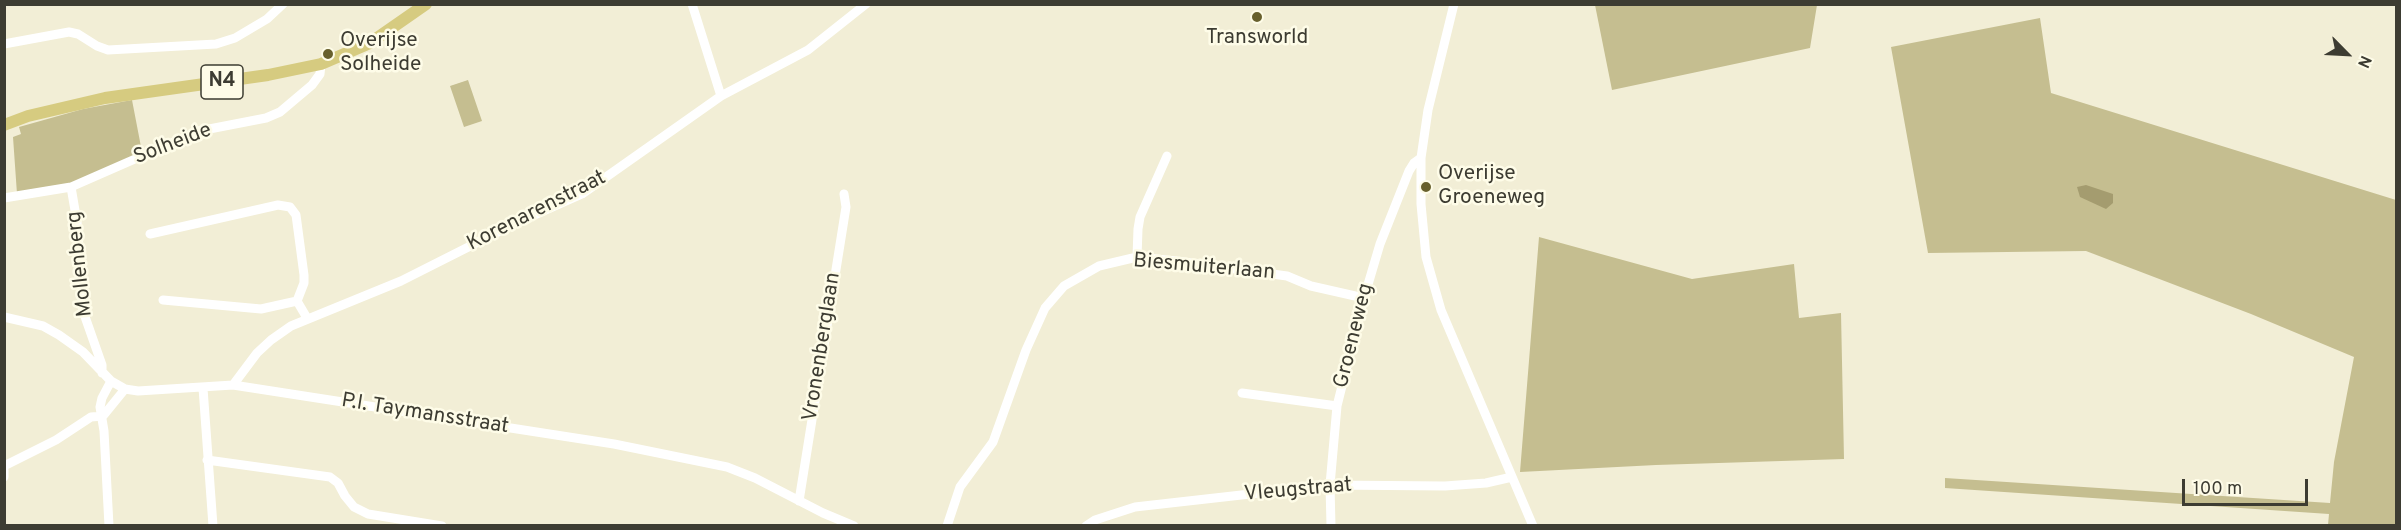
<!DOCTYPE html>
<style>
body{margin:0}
#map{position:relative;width:2401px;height:530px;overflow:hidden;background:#f2eed6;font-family:Overpass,sans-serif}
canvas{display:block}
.frame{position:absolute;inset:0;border:6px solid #3d3c32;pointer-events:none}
.north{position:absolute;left:2317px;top:24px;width:60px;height:60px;-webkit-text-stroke:4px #fefce8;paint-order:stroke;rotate:114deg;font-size:16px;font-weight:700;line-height:24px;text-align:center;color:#3d3c32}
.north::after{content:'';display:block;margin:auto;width:21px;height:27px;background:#3d3c32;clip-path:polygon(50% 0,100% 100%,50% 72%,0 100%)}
.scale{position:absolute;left:2182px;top:479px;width:126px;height:27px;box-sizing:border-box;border:3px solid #3d3c32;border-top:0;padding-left:8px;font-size:18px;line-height:21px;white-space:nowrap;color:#3d3c32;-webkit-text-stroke:4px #fefce8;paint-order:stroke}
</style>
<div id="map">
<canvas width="2401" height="530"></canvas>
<div class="frame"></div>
<div class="north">N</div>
<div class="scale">100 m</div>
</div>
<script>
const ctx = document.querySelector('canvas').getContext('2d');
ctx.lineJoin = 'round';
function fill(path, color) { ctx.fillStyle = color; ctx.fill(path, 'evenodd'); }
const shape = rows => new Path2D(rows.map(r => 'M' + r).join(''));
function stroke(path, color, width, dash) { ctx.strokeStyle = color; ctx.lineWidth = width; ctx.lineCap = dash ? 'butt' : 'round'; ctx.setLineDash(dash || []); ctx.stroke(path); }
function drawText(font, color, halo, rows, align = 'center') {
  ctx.font = font + ' Overpass,sans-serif'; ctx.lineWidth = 5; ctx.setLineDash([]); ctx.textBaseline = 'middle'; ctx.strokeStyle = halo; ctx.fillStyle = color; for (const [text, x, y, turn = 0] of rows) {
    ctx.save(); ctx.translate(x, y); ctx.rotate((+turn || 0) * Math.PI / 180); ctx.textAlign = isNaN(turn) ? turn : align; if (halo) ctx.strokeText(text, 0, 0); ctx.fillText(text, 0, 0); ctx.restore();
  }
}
fill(shape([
 [1595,5,1595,4,1817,5,1810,48,1612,90],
 [2040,18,2051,93,2396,200,2396,525,2328,525,2329,514,1945,488,1945,478,2330,503,2334,462,2354,357,2251,314,2086,251,1928,253,1891,47],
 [468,80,482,121,464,127,450,86],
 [132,100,142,152,70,185,17,194,13,137,21,134,19,127,83,109],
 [1539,237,1692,279,1794,264,1799,318,1841,313,1844,459,1656,465,1520,472]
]), '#c5be90');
fill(shape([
 [2086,185,2113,194,2113,203,2106,209,2080,197,2077,187]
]), '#a49c6f');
stroke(shape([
 [692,4,721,96],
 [1454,4,1428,110,1421,158,1421,204,1426,257,1441,310,1533,526],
 [4,44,69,32,78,34,97,46,108,50,216,44,235,38,267,19,283,4],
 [71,187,77,222,83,311,102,365,102,373],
 [4,198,71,187,199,131,266,118,280,112,312,85,320,74,321,64],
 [150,234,278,205,290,207,296,215,304,275,304,283,297,301,307,318],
 [1137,257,1138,229,1140,217,1167,156],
 [163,300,261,309,297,301],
 [4,317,43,326,59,335,83,352,111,381,125,389,138,391,233,385,614,444,727,467,755,478,823,513,854,526],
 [233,385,257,353,271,340,291,326,401,281,510,226,582,194,721,96,808,50,866,4],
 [203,388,213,526],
 [1242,393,1337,406],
 [103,416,125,389],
 [207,460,330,477,338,483,345,496,354,507,368,514,442,526],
 [4,466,56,440,91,417,103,416],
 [4,470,4,477],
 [799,501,846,207,844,194],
 [109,526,104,431,100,407,102,398,111,381],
 [947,526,960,487,993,442,1026,350,1045,308,1064,286,1099,266,1137,257,1176,261,1287,276,1311,286,1364,298],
 [1086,526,1095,520,1135,507,1330,485,1445,486,1486,483,1512,477],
 [1331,526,1330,485,1337,406,1364,298,1380,244,1409,171,1414,163,1421,158]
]), '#fff', 9);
stroke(shape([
 [4,125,28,116,105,98,268,75,321,64,370,43,426,4]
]), '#d6cb80', 12);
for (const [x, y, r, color] of [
 [1257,17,6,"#68602d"],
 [328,54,6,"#68602d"],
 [1426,187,6,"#68602d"]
]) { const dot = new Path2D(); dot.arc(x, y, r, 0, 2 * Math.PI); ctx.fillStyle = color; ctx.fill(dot); stroke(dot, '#fefce8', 2); }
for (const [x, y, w] of [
 [222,82,42]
]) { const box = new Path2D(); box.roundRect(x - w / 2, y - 17, w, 34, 4.5); ctx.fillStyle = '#fefce8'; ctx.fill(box); stroke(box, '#3d3c32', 1.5); }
drawText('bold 20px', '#3d3c32', null, [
 ["N4",222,82]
]);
drawText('21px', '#3d3c32', '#fefce8', [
 ["Transworld",1257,39,"center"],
 ["Overijse",340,42],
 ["Solheide",340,66],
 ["Overijse",1438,175],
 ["Groeneweg",1438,199]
], 'left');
drawText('21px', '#3d3c32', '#fefce8', [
 ["Solheide",173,145,-21],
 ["Korenarenstraat",537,212,-27],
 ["Mollenberg",81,264,-96],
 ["Biesmuiterlaan",1204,268,5],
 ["Groeneweg",1355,336,-76],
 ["Vronenberglaan",823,347,-81],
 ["P.I. Taymansstraat",425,415,9],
 ["Vleugstraat",1298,491,-5]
]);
</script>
